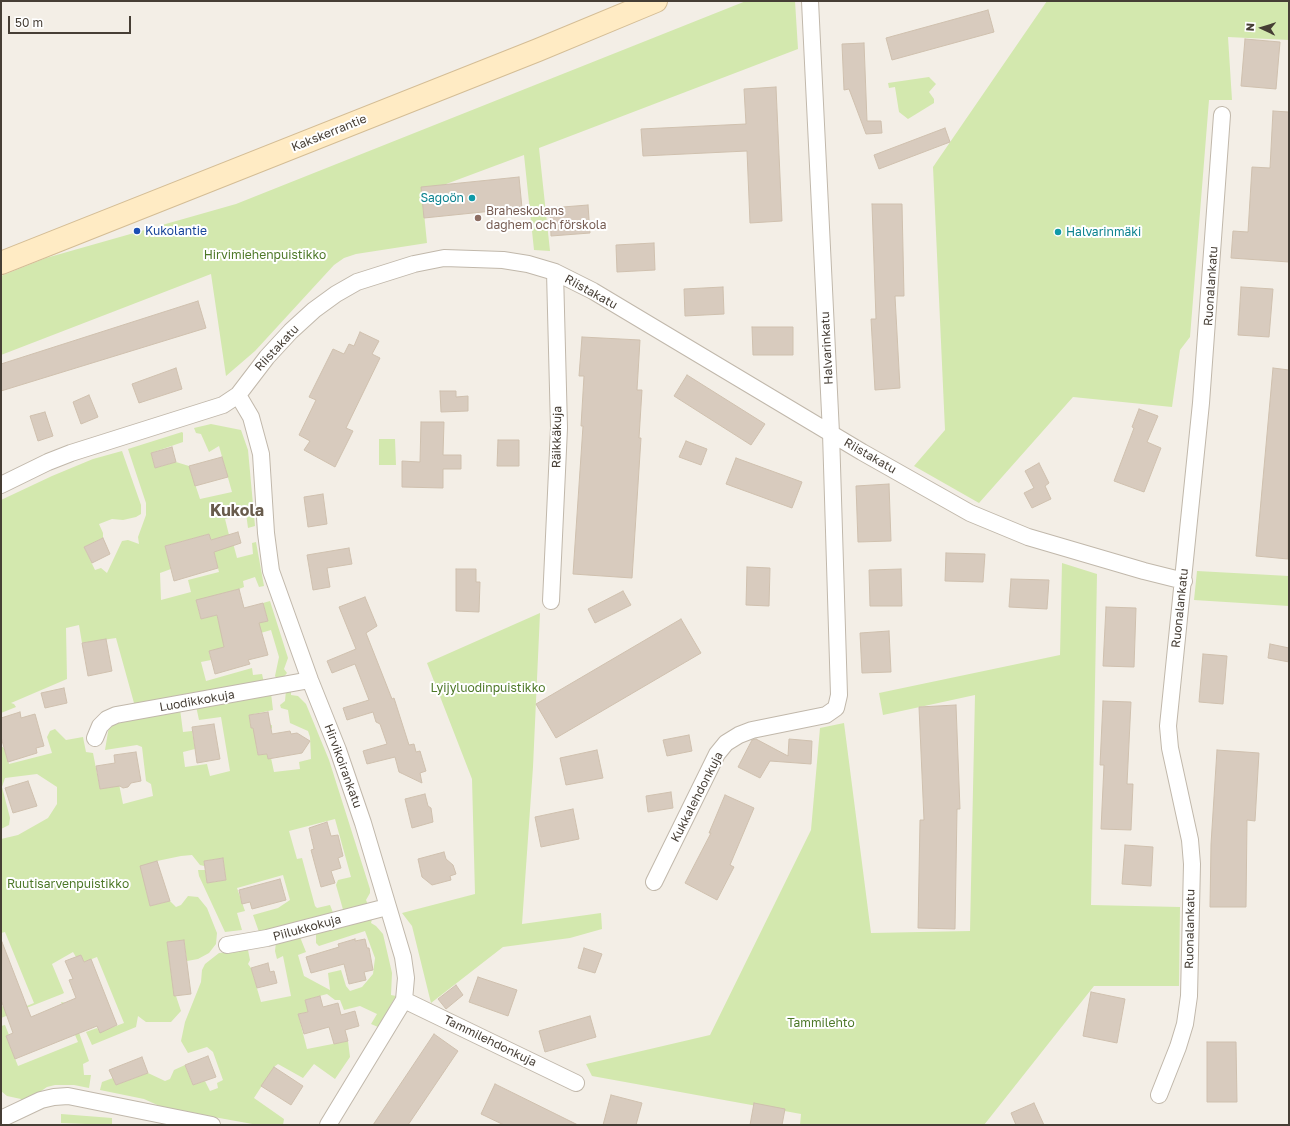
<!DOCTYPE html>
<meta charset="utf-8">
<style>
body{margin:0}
#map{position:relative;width:1290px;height:1126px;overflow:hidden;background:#f3eee6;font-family:"Golos Text",sans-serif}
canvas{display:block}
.frame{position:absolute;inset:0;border:2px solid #463e35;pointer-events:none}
.north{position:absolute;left:1242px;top:8px;width:40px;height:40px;-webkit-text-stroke:3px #fff;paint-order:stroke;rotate:274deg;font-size:11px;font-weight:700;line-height:16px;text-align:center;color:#463e35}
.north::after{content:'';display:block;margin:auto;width:14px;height:18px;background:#463e35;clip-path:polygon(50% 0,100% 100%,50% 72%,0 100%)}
.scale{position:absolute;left:8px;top:16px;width:123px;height:18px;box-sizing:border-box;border:2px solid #463e35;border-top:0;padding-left:5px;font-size:12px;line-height:14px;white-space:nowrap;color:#463e35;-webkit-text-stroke:3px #fff;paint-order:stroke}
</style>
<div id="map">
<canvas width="1290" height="1126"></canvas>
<div class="frame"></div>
<div class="north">N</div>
<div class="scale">50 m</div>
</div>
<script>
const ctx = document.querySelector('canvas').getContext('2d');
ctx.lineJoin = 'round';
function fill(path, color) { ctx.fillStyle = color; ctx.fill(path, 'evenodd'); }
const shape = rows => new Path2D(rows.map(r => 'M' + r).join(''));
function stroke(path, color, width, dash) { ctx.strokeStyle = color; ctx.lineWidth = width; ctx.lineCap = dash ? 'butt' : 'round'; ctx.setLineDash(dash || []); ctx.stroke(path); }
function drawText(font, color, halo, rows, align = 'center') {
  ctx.font = font + ' "Golos Text",sans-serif'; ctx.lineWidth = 4; ctx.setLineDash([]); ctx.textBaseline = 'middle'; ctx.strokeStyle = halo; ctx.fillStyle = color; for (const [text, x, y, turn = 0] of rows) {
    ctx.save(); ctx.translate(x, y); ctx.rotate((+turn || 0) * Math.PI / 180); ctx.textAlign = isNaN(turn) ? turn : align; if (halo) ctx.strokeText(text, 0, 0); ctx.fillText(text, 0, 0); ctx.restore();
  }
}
fill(shape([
 [746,1,795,1,798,49,539,148,550,251,534,250,524,155,422,193,427,243,356,254,344,258,334,265,255,351,226,376,211,274,1,355,1,276,46,258,236,204],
 [1047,1,1289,1,1289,40,1228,37,1232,100,1209,100,1190,337,1180,350,1172,407,1073,397,979,503,914,466,945,430,933,167],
 [929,77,936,84,929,92,934,99,934,103,908,119,899,112,895,87,889,88,888,83],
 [211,424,241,430,248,450,255,526,248,528,246,513,225,519,229,535,211,540,209,534,165,546,171,569,160,573,161,600,191,592,188,580,219,572,214,552,233,543,237,558,253,554,252,543,256,542,264,586,259,587,255,577,243,581,244,587,239,589,196,601,201,619,217,615,219,624,268,621,263,603,270,601,288,658,284,669,287,673,283,678,277,679,275,676,279,657,271,630,223,644,224,647,209,652,211,660,201,662,206,681,252,668,253,675,262,674,264,683,137,705,134,703,116,638,82,643,79,625,66,628,67,679,11,703,14,704,16,707,1,713,1,500,52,476,93,459,122,451,141,505,141,514,136,517,123,520,112,519,99,524,103,533,103,538,84,547,95,570,101,568,107,573,122,541,128,540,139,544,138,537,146,515,146,503,128,449,182,432,183,433,183,442,151,453,155,468,176,462,189,466,200,499,232,492,219,446,209,452,201,434,196,433,194,428],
 [379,439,395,439,396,465,379,465],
 [1062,563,1097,574,1091,905,1180,907,1179,986,1094,986,984,1125,800,1125,801,1114,592,1076,586,1064,710,1035,811,830,820,728,844,723,871,933,970,931,975,695,883,715,879,693,1060,655],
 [1197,571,1289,576,1289,606,1194,600],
 [540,613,533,767,522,924,601,913,602,929,570,938,503,947,431,1003,412,926,402,913,475,894,472,779,427,663],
 [291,689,291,695,298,696,306,704,329,760,370,889,370,893,366,900,368,905,344,913,336,885,338,880,351,877,335,819,289,831,297,859,302,858,315,906,317,908,330,905,334,915,259,932,253,915,278,908,290,900,283,875,237,888,245,911,237,913,242,930,225,932,199,876,198,870,205,870,207,883,226,880,223,858,204,861,204,866,200,865,192,855,181,856,157,861,151,889,146,890,150,906,170,901,176,907,181,905,188,896,198,897,207,908,217,933,216,944,209,953,198,959,187,961,184,940,167,942,174,993,174,996,176,996,181,1011,171,1022,146,1022,138,1016,136,1027,92,1045,86,1032,97,1028,100,1032,124,1023,97,957,84,962,81,955,76,957,73,952,52,964,64,993,62,994,1,1018,1,1007,3,1006,7,1014,34,1003,5,932,1,933,1,839,18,835,48,818,57,804,57,787,37,774,5,778,2,787,10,818,9,825,1,829,1,746,4,748,9,764,52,753,47,737,50,731,55,729,66,740,83,737,86,752,93,753,100,789,112,787,118,779,123,804,153,796,151,784,146,781,142,747,137,745,105,750,109,726,117,721,180,709,183,732,192,731,195,749,183,752,185,767,207,764,210,776,230,771,221,717,199,720,196,706,271,693,273,710,249,715,251,728,272,725,272,728,256,745,258,755,267,754,268,759,271,758,274,772,300,769,299,762,311,759,310,737,308,731,290,723,288,710,281,708,280,705,285,701,286,690],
 [372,919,371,923,376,926,383,934,392,973,391,995,396,996,378,1027,371,1024,377,1014,360,1006,344,1010,340,1000,335,1000,327,994,305,1000,308,1012,298,1014,307,1049,348,1041,350,1057,335,1079,314,1064,303,1078,278,1064,274,1067,254,1098,284,1119,283,1125,258,1125,164,1108,144,1099,100,1090,102,1082,113,1078,116,1085,148,1073,165,1081,170,1079,174,1070,185,1065,193,1085,205,1081,210,1091,218,1088,217,1083,223,1080,213,1052,207,1047,188,1053,181,1041,185,1022,201,982,202,970,205,964,219,953,248,950,250,960,248,964,251,968,261,1002,291,996,283,956,277,959,275,951,276,942,300,937,306,952,298,955,304,976,330,990,328,973,341,970,346,986,350,991,362,987,373,974,375,958,365,931,319,946,316,943,316,934,317,931],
 [61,1002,66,1003,70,1007,89,1061,83,1064,84,1075,91,1075,89,1088,74,1085,55,1085,47,1087,22,1104,21,1099,7,1096,1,1091,1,1026,5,1025,9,1035,6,1036,18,1066,78,1042],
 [61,1114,112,1118,112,1125,61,1123]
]), '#d3e8ae');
const building = shape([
 [988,10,994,32,892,60,886,38,988,10],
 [1245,39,1280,42,1276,89,1241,86,1245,39],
 [864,43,867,121,881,121,882,133,866,134,849,89,844,90,842,44,864,43],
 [776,87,782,221,750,223,747,151,643,156,641,129,746,124,744,89,776,87],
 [1273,111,1289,112,1289,262,1231,258,1233,231,1248,232,1252,167,1270,168,1273,111],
 [945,128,950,142,879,169,874,155,945,128],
 [519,177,522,208,424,218,421,187,519,177],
 [872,204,902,204,904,296,895,296,900,388,875,390,871,319,876,319,872,204],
 [588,205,590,233,551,236,550,208,588,205],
 [654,243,655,270,617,272,616,245,654,243],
 [723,287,724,314,685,316,684,289,723,287],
 [1241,287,1273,289,1269,337,1238,335,1241,287],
 [198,301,206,328,1,391,1,364,198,301],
 [752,327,793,327,793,355,753,355,752,327],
 [360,332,379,341,372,354,380,358,346,428,353,431,335,467,304,450,310,441,299,435,316,400,309,397,333,349,344,354,349,344,354,346,360,332],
 [582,337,640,340,637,390,642,390,639,438,641,438,632,578,573,574,583,426,581,426,584,376,579,376,582,337],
 [176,368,182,389,139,403,132,384,176,368],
 [1273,368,1289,370,1288,559,1256,556,1273,368],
 [687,375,765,424,751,445,674,396,687,375],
 [440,391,456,391,456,397,468,396,468,411,441,412,440,391],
 [89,395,98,417,81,424,73,402,89,395],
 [1139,409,1158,416,1147,442,1161,448,1144,492,1114,481,1134,428,1132,427,1139,409],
 [45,412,53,436,38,441,30,416,45,412],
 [421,422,444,422,443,455,461,455,461,469,443,469,443,488,402,487,402,461,420,462,421,422],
 [498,440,519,440,519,466,497,466,498,440],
 [686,441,707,449,701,465,679,457,686,441],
 [172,447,176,462,155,468,151,453,172,447],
 [222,457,228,477,195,486,189,466,222,457],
 [736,458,802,482,792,508,726,484,736,458],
 [1039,463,1049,483,1045,486,1051,499,1032,508,1024,493,1034,488,1025,471,1039,463],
 [889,484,891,541,858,542,856,486,889,484],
 [323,494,327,524,308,527,304,497,323,494],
 [238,532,241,543,214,552,218,568,174,581,165,546,209,534,211,540,238,532],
 [103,538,110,554,92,563,84,547,103,538],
 [349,548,352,564,327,568,330,587,313,590,307,555,349,548],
 [946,553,985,554,983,582,945,581,946,553],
 [747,567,770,568,769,606,746,605,747,567],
 [456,569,476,569,476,582,480,582,479,612,456,611,456,569],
 [901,569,902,606,870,606,869,570,901,569],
 [1011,579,1049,580,1047,609,1009,607,1011,579],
 [239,589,244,608,263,603,268,621,259,623,268,655,248,660,250,664,215,674,209,651,224,647,217,615,201,619,196,600,239,589],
 [623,591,631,605,595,623,588,609,623,591],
 [365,597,377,626,366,633,392,699,394,698,409,745,414,744,416,752,420,751,426,771,420,773,422,783,399,772,395,757,367,764,363,751,387,744,380,724,376,722,373,712,347,720,343,708,369,700,355,664,332,673,327,661,356,649,339,607,365,597],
 [1106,607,1136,608,1134,667,1103,666,1106,607],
 [681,619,701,653,556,738,536,704,681,619],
 [889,631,891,672,862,673,860,633,889,631],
 [106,639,112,671,88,676,82,643,106,639],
 [1270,644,1289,648,1289,662,1268,658,1270,644],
 [1203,654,1227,656,1223,704,1199,702,1203,654],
 [64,688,67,703,45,708,41,693,64,688],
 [1103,701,1131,702,1127,784,1133,784,1131,830,1101,829,1104,765,1100,765,1103,701],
 [956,705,960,809,957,809,955,929,918,928,920,820,924,820,919,707,956,705],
 [20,712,21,718,35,714,44,746,36,748,37,753,8,762,1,737,1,718,20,712],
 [268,712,272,734,290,731,291,734,297,733,310,741,302,753,268,759,267,754,258,755,253,728,251,728,249,715,268,712],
 [214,724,220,759,197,763,192,727,214,724],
 [689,735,692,751,667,756,663,740,689,735],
 [756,739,788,756,789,739,812,741,811,764,770,761,760,778,738,767,752,740,756,739],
 [597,750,603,778,566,785,560,758,597,750],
 [1217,750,1259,753,1255,821,1247,820,1246,907,1210,907,1211,844,1217,750],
 [136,752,141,781,131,783,128,787,123,788,120,786,100,789,96,766,115,763,114,755,136,752],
 [28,781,37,806,13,813,5,788,28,781],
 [671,792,673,808,648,812,646,796,671,792],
 [425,794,428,806,431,808,433,822,412,828,405,799,425,794],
 [725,795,754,808,730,865,734,867,717,900,685,883,711,833,709,833,725,795],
 [573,809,579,839,541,847,535,817,573,809],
 [327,822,331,836,338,835,343,856,338,858,341,868,331,871,335,883,321,887,311,850,314,849,309,828,327,822],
 [1125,845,1153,847,1151,886,1122,884,1125,845],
 [444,852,446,859,453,865,456,874,450,876,451,880,432,885,422,877,418,859,444,852],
 [223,858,226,880,207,883,204,861,223,858],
 [157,861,170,901,150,906,140,866,157,861],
 [280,879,286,900,252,909,250,902,242,904,239,890,280,879],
 [355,939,355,941,365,939,367,948,369,948,373,970,364,972,366,980,349,984,344,964,311,973,306,957,339,947,338,944,355,939],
 [184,940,191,994,174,996,167,942,184,940],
 [2,942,31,1017,76,998,69,980,73,979,65,961,81,955,84,962,91,959,117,1025,100,1033,97,1026,15,1059,6,1036,13,1033,1,1000,2,942],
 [584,948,602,954,595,973,578,968,584,948],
 [268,963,270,972,274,971,277,983,257,988,251,968,268,963],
 [478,977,517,990,508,1016,469,1002,478,977],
 [456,985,463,995,446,1009,438,999,456,985],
 [1091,992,1125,999,1117,1043,1083,1036,1091,992],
 [320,996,323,1007,338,1003,341,1015,355,1011,359,1026,345,1030,348,1041,334,1044,329,1027,304,1034,298,1014,308,1012,305,1000,320,996],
 [590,1016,596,1037,545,1052,539,1031,590,1016],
 [434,1034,458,1051,408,1125,373,1125,434,1034],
 [1207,1042,1236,1042,1237,1102,1207,1102,1207,1042],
 [208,1056,216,1077,193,1085,185,1065,208,1056],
 [142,1057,148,1073,116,1085,109,1070,142,1057],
 [274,1067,303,1086,291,1105,261,1086,274,1067],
 [495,1084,578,1125,504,1125,481,1114,495,1084],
 [611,1095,642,1103,636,1125,603,1125,611,1095],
 [754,1103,785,1109,782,1125,750,1125,754,1103],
 [1034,1103,1044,1125,1016,1125,1011,1113,1034,1103]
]);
fill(building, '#d8cbbe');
stroke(building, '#cfc0ae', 1);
const street = shape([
 [238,395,251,417,261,454,266,533,271,571,310,680,338,750,363,823,403,957,406,978,404,1000,328,1125],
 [1,485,48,462,71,453,223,405,238,395,267,357,291,331,314,310,336,294,357,282,414,264,444,258,503,260,528,264,555,272,593,291,862,452,970,513,1028,537,1144,571,1184,581],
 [551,601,559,428,555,272],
 [95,738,100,726,107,719,116,715,310,680],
 [654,882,717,754,726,743,739,735,752,730,826,715,836,708,839,695,831,433,810,1],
 [227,945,267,938,387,907],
 [404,1000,576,1083],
 [1159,1095,1178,1047,1185,1024,1189,996,1192,864,1190,840,1170,748,1168,726,1201,403,1222,115],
 [1,1119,41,1100,54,1097,68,1096,212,1125]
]);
const secondary = shape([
 [1,263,538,50,656,1]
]);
stroke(street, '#c1b8ab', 18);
stroke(secondary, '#d4bd95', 24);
stroke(street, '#fff', 16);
stroke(secondary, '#ffebc4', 22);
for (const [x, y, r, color] of [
 [472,198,4,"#0f9aa8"],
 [478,218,4,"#8d6e63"],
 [137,231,4,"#1a4fb4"],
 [1058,232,4,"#0f9aa8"]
]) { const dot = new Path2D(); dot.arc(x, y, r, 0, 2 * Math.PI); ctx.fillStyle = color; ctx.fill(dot); stroke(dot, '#fff', 1.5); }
drawText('12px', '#463e35', '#fff', [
 ["Kakskerrantie",329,133,-22],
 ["Ruonalankatu",1211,286,-86],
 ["Riistakatu",591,292,29],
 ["Riistakatu",277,348,-47],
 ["Halvarinkatu",827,348,-93],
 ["Räikkäkuja",557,437,-89],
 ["Riistakatu",870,456,30],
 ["Ruonalankatu",1180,608,-84],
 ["Luodikkokuja",197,701,-10],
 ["Hirvikoirankatu",343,766,70],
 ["Kukkalehdonkuja",697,797,-63],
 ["Piilukkokuja",307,928,-15],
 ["Ruonalankatu",1190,929,-89],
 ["Tammilehdonkuja",490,1041,26]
]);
drawText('12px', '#0d838f', '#fff', [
 ["Sagoön",464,198],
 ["Halvarinmäki",1066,232,"left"]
], 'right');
drawText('12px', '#785e54', '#fff', [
 ["Braheskolans",486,211],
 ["daghem och förskola",486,225]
], 'left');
drawText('12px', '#164399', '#fff', [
 ["Kukolantie",145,231]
], 'left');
drawText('12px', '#4d7828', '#fff', [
 ["Hirvimiehenpuistikko",265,255],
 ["Lyijyluodinpuistikko",488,688],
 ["Ruutisarvenpuistikko",68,884],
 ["Tammilehto",821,1023]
]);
drawText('bold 16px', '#685b4c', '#fff', [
 ["Kukola",237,511]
]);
</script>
